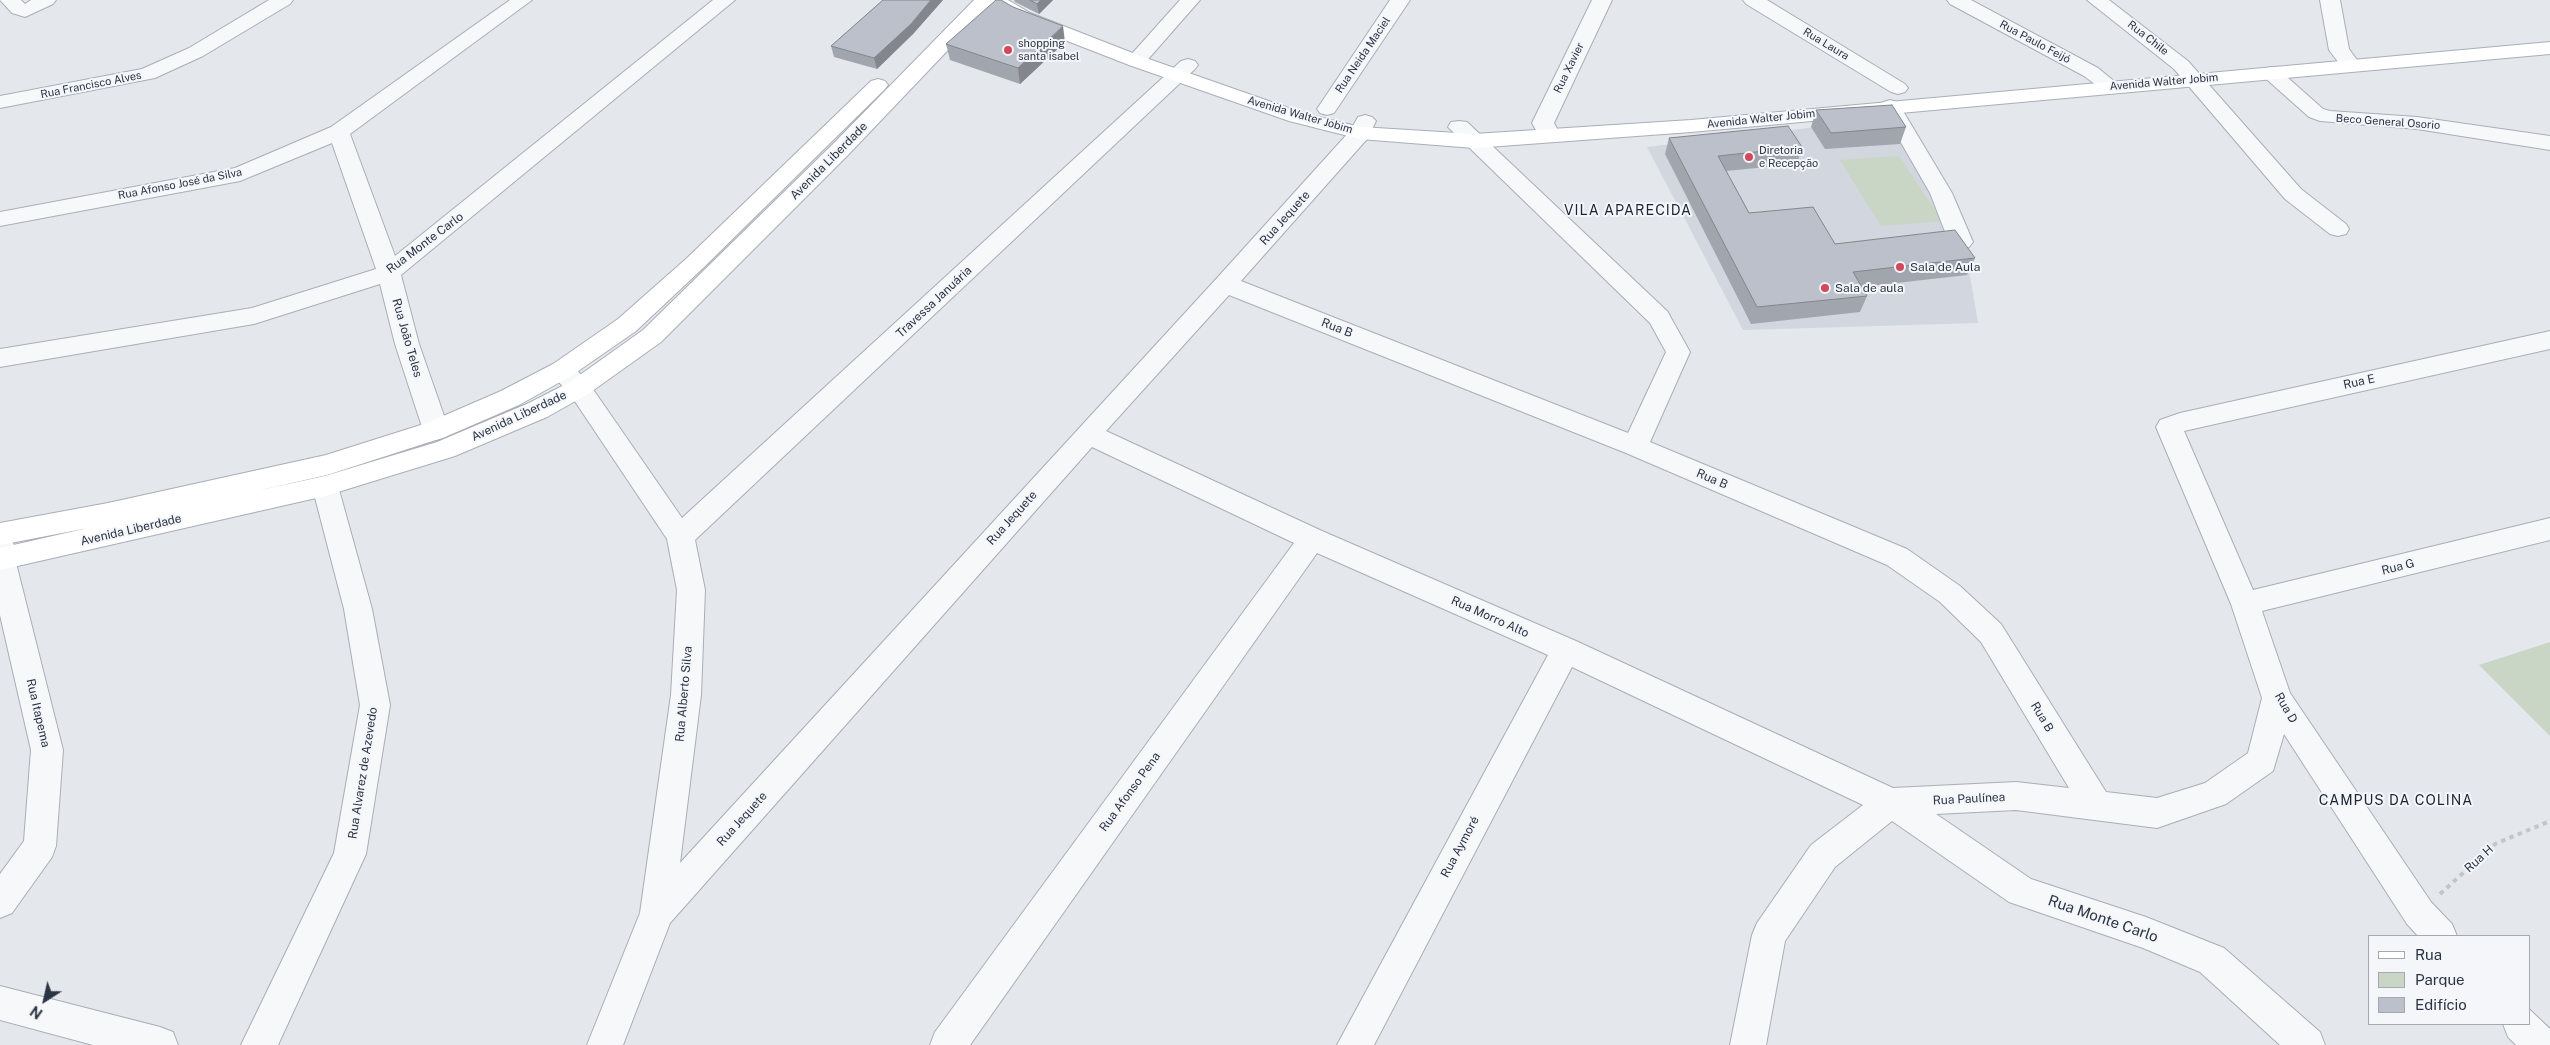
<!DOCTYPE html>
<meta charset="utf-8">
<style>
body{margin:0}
#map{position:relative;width:2550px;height:1045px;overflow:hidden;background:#e4e7ec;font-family:"Public Sans",sans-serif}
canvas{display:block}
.legend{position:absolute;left:2368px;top:935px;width:162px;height:90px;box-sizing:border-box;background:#f4f6f9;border:1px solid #a4a8b1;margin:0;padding:6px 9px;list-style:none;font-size:15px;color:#2b3445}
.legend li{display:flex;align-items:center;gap:10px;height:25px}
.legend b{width:25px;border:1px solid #a4a8b1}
.north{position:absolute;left:20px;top:975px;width:50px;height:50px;-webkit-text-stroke:4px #f4f6f9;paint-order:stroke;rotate:215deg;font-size:14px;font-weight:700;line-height:20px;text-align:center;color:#2b3445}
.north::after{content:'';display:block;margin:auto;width:18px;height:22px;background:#2b3445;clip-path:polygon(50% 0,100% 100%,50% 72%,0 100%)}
</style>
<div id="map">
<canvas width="2550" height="1045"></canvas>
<ul class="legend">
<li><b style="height:6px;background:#fff"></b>Rua</li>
<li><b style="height:14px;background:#c9d6c5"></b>Parque</li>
<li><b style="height:14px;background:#bbc0ca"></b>Edifício</li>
</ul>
<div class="north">N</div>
</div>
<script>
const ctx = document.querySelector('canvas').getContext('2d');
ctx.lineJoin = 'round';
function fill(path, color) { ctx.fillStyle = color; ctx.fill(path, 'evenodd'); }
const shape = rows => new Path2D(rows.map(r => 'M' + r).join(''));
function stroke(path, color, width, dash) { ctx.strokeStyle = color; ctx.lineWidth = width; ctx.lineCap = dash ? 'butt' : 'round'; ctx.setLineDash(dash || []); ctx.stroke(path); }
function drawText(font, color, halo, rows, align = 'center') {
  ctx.font = font + ' "Public Sans",sans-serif'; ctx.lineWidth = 4; ctx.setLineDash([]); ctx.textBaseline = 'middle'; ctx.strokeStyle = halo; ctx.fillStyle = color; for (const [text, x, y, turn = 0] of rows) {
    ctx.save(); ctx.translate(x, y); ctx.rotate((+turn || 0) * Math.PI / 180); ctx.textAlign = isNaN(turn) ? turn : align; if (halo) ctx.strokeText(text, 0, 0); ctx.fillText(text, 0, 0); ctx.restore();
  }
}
fill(shape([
 [1901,117,1960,218,1978,323,1743,330,1647,147]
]), '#d2d6de');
fill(shape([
 [1899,156,1942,221,1881,226,1840,160],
 [2550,642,2550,736,2479,665]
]), '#c9d6c5');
const minor = shape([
 [269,0,293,0,290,4,203,56,155,78,0,108,0,96,142,69,189,48,269,0],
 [510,0,532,0,350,134,395,256,713,0,735,0,401,275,419,344,449,430,445,437,436,440,427,437,423,430,395,344,380,284,254,324,0,367,0,349,252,308,376,269,332,143,240,181,0,226,0,212,235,168,331,127,510,0],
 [1180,0,1200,0,1143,65,1129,65,1126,61,1129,57,1180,0],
 [1390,0,1410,0,1334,113,1327,115,1320,113,1317,109,1390,0],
 [1592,0,1612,0,1554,123,1561,136,1558,141,1550,142,1542,141,1532,123,1592,0],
 [1743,0,1767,0,1905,84,1908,88,1905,92,1898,94,1891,92,1746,4,1743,0],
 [1947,0,1971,0,2098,68,2120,86,2117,90,2110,92,2103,90,2084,76,1950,4,1947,0],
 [2087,0,2109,0,2188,61,2301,189,2346,224,2349,229,2346,234,2338,236,2330,234,2285,199,2174,69,2087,0],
 [1188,59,1195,61,1198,65,1195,69,695,540,705,590,701,695,680,863,1217,278,1350,131,1358,117,1365,115,1372,117,1376,121,1368,138,1241,281,1628,433,1666,352,1650,323,1448,127,1451,122,1459,121,1467,122,1668,312,1671,318,1690,352,1650,442,1907,549,1960,586,2001,624,2106,792,2157,798,2205,783,2248,753,2262,698,2231,604,2156,427,2160,420,2180,413,2550,331,2550,349,2184,431,2253,590,2550,518,2550,540,2262,611,2290,693,2431,902,2452,924,2457,936,2418,936,2407,924,2284,734,2273,771,2226,804,2157,828,2016,810,1936,814,2031,879,2146,917,2224,948,2320,1032,2325,1045,2280,1045,2200,972,2143,948,2009,902,1892,821,1835,867,1785,941,1766,1045,1730,1045,1752,935,1757,923,1811,845,1863,805,1572,667,1374,1045,1337,1045,1548,655,1317,553,970,1045,930,1045,935,1032,1294,543,1092,447,670,923,623,1045,587,1045,640,913,671,695,677,590,667,539,570,394,553,376,549,370,553,364,562,361,571,364,588,382,682,518,1181,61,1188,59],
 [1229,295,1626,453,1887,565,1940,602,1981,642,2069,788,2016,782,1893,788,1576,641,1322,531,1106,431,1229,295],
 [2271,67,2278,69,2323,109,2330,111,2417,117,2550,136,2550,150,2417,129,2320,121,2309,117,2264,77,2261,73,2264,69,2271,67],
 [1890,100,1897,102,1900,106,1952,193,1973,242,1969,247,1961,250,1953,247,1949,242,1930,193,1880,106,1883,102,1890,100],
 [325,476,335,479,338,486,372,609,390,705,366,854,278,1045,241,1045,334,853,360,705,344,609,312,486,315,479,325,476],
 [0,534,10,537,14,545,15,559,63,750,56,846,52,857,12,913,0,918,0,874,24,841,31,750,0,615,0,534],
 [0,986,160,1027,173,1032,178,1045,93,1045,0,1020,0,986],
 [2529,1009,2550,1029,2550,1045,2516,1045,2508,1037,2503,1024,2529,1024,2529,1009]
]);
const tertiary = shape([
 [0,0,21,0,25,4,31,0,56,0,53,4,25,17,12,13,0,0],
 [2320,0,2340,0,2349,49,2362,67,2359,71,2345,71,2329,50,2320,0]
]);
const secondary = shape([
 [974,0,1008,0,1030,13,1143,57,1303,113,1360,127,1474,134,1691,120,2550,42,2550,54,1691,132,1474,148,1360,139,1289,121,1129,65,1016,21,990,6,848,155,661,342,588,394,547,417,455,456,325,496,0,570,0,548,88,528,0,545,0,523,108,503,326,455,427,423,501,391,553,364,618,319,687,258,871,81,878,79,885,81,888,85,885,89,703,268,636,331,571,376,519,405,445,437,327,475,256,491,325,476,437,442,529,403,570,382,643,330,832,145,974,0]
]);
stroke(minor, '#a9aeb7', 2);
stroke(tertiary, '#a9aeb7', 2);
stroke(secondary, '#a9aeb7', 2);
stroke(shape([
 [2440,894,2495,844,2550,821]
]), '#c2c5cb', 4, [4.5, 4.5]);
fill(minor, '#f7f8fa');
fill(tertiary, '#f7f8fa');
fill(secondary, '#fff');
fill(shape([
 [883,0,943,0,913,34,877,69,834,57,831,46],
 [1014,0,1053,0,1039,14,1015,2],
 [1065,42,1020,84,950,60,946,44],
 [1816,110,1906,127,1900,144,1825,149,1811,127],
 [1669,138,1802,147,1797,164,1726,171,1749,213,1835,244,1975,258,1967,275,1861,287,1867,296,1860,312,1751,324,1665,154]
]), '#a1a5ae');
fill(shape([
 [931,0,943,0,913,34,877,69,874,58],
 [1041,0,1053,0,1039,14,1037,4],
 [1063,26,1065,42,1020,84,1018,68]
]), '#83868d');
const building = shape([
 [883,0,931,0,911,24,874,58,831,46,883,0],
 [996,0,1001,0,1013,7,1063,26,1018,68,946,44,996,0],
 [1030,0,1041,0,1037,4,1030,0],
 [1892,105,1906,127,1831,133,1816,110,1892,105],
 [1788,126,1802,147,1718,156,1749,213,1813,207,1835,244,1955,230,1975,258,1853,272,1867,296,1757,307,1669,138,1788,126]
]);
fill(building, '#bbc0ca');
stroke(building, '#83868d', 1);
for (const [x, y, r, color] of [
 [1008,50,5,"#d1495b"],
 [1749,157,5,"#d1495b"],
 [1900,267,5,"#d1495b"],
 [1825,288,5,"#d1495b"]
]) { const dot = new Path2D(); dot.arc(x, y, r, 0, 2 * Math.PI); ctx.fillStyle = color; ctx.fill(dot); stroke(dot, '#f4f6f9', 2); }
drawText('11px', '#2b3445', '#f4f6f9', [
 ["Rua Chile",2148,38,38],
 ["Rua Paulo Feijó",2035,42,28],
 ["Rua Laura",1826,44,31],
 ["Rua Neida Maciel",1363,55,-56],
 ["Rua Xavier",1569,68,-64],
 ["Avenida Walter Jobim",2164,82,-5],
 ["Rua Francisco Alves",91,85,-11],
 ["Avenida Walter Jobim",1300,115,16],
 ["Avenida Walter Jobim",1761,119,-6],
 ["Beco General Osorio",2388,122,4],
 ["Rua Afonso José da Silva",180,184,-11]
]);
drawText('11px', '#2b3445', '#f4f6f9', [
 ["shopping",1018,44],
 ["santa isabel",1018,57],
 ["Diretoria",1759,151],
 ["e Recepção",1759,164]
], 'left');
drawText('12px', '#2b3445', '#f4f6f9', [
 ["Avenida Liberdade",829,161,-45],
 ["Rua Jequete",1285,218,-48],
 ["Rua Monte Carlo",425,243,-37],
 ["Travessa Januária",934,302,-43],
 ["Rua B",1337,328,21],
 ["Rua João Teles",407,338,74],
 ["Rua E",2359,382,-12],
 ["Avenida Liberdade",519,416,-25],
 ["Rua B",1712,479,23],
 ["Rua Jequete",1012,518,-48],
 ["Avenida Liberdade",131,530,-13],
 ["Rua G",2398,567,-14],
 ["Rua Morro Alto",1490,617,24],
 ["Rua Alberto Silva",684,694,-85],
 ["Rua D",2286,708,60],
 ["Rua Itapema",38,713,77],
 ["Rua B",2042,717,59],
 ["Rua Alvarez de Azevedo",363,773,-81],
 ["Rua Afonso Pena",1130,792,-54],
 ["Rua Paulínea",1969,799,-3],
 ["Rua Jequete",742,819,-48],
 ["Rua Aymoré",1460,847,-62],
 ["Rua H",2479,859,-42]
]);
drawText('12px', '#2b3445', '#f4f6f9', [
 ["Sala de Aula",1910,267],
 ["Sala de aula",1835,288]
], 'left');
ctx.letterSpacing = '1px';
drawText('14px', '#1d2536', '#f4f6f9', [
 ["VILA APARECIDA",1628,211],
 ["CAMPUS DA COLINA",2396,801]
]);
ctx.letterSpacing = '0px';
drawText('15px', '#2b3445', '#f4f6f9', [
 ["Rua Monte Carlo",2103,919,19]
]);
</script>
